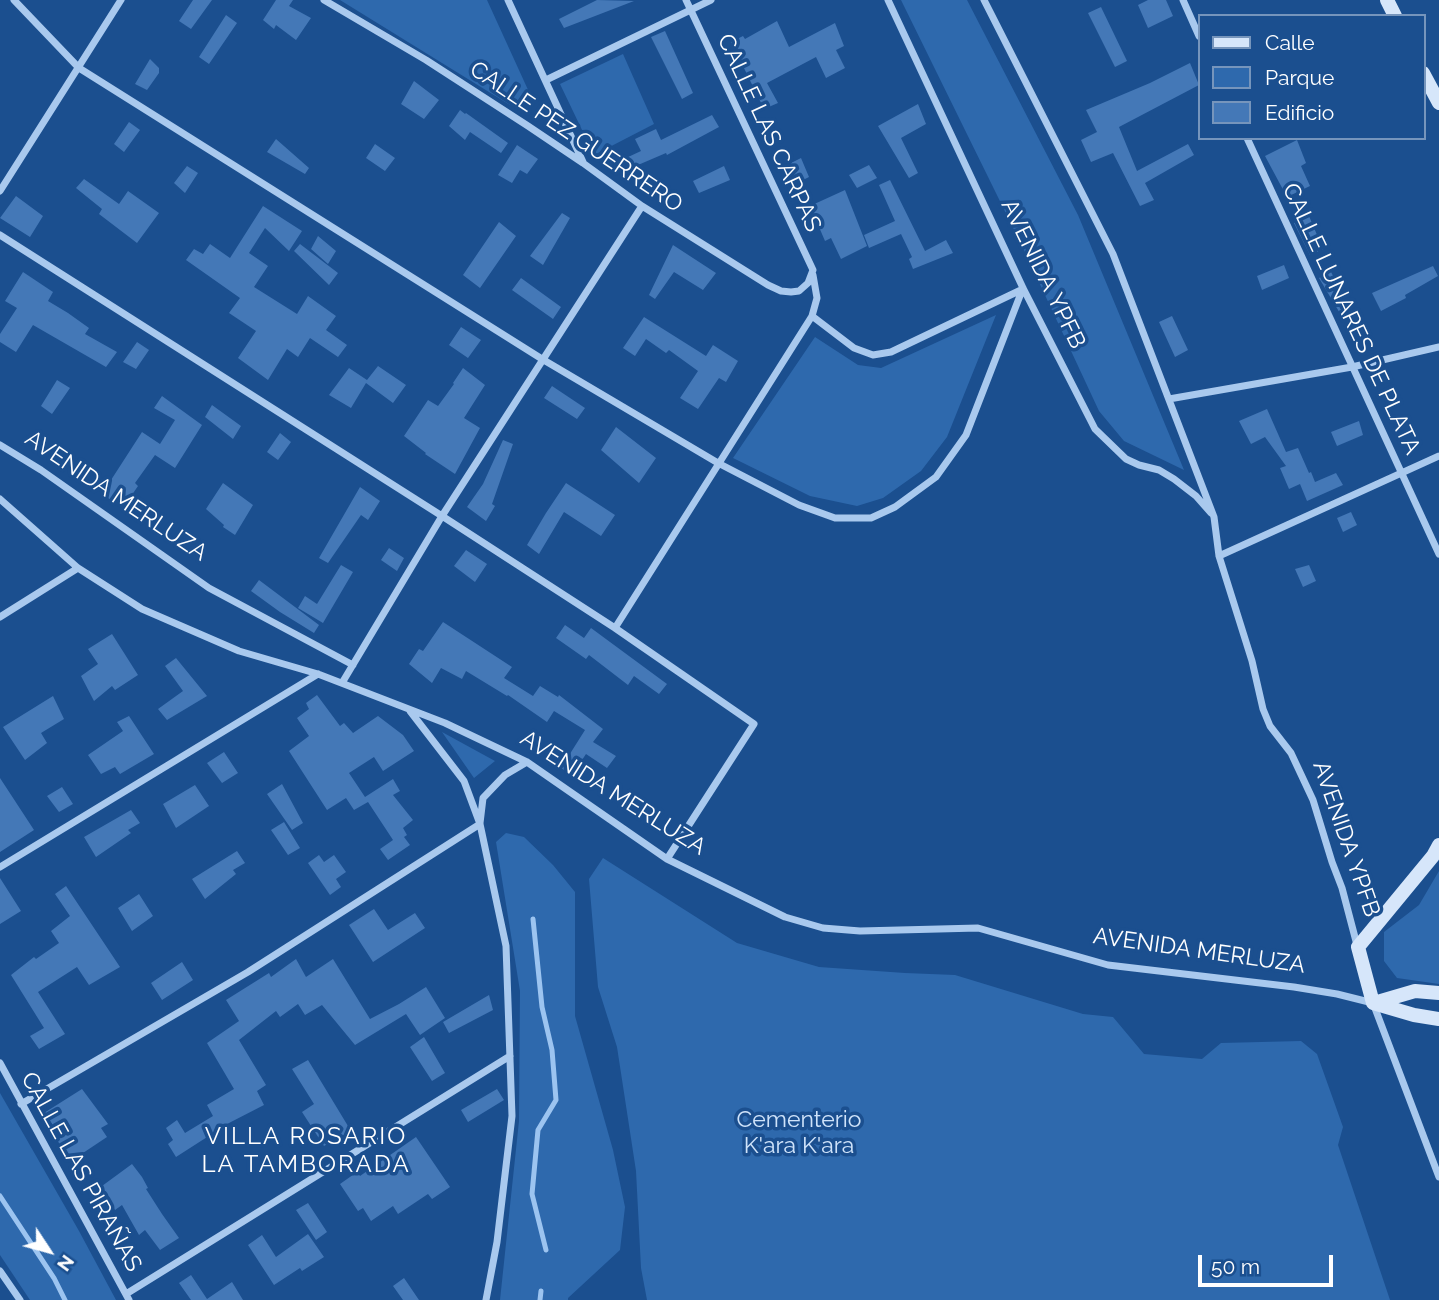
<!DOCTYPE html>
<meta charset="utf-8">
<style>
body{margin:0}
#map{position:relative;width:1439px;height:1300px;overflow:hidden;background:#1b4f8f;font-family:Raleway,sans-serif}
canvas{display:block}
.legend{position:absolute;left:1198px;top:14px;width:228px;height:126px;box-sizing:border-box;background:#1b4f8f;border:2px solid #7695bc;margin:0;padding:9px 12px;list-style:none;font-size:21px;color:#fff}
.legend li{display:flex;align-items:center;gap:14px;height:35px}
.legend b{width:35px;border:2px solid #7695bc}
.north{position:absolute;left:14px;top:1216px;width:70px;height:70px;-webkit-text-stroke:5px #1b4f8f;paint-order:stroke;rotate:126deg;font-size:19px;font-weight:700;line-height:28px;text-align:center;color:#fff}
.north::after{content:'';display:block;margin:auto;width:24px;height:32px;background:#fff;clip-path:polygon(50% 0,100% 100%,50% 72%,0 100%)}
.scale{position:absolute;left:1198px;top:1255px;width:135px;height:32px;box-sizing:border-box;border:4px solid #fff;border-top:0;padding-left:9px;font-size:21px;line-height:24px;white-space:nowrap;color:#fff;-webkit-text-stroke:5px #1b4f8f;paint-order:stroke}
</style>
<div id="map">
<canvas width="1439" height="1300"></canvas>
<ul class="legend">
<li><b style="height:9px;background:#d6e6fa"></b>Calle</li>
<li><b style="height:19px;background:#2e69ad"></b>Parque</li>
<li><b style="height:19px;background:#4478b7"></b>Edificio</li>
</ul>
<div class="north">N</div>
<div class="scale">50 m</div>
</div>
<script>
const ctx = document.querySelector('canvas').getContext('2d');
ctx.lineJoin = 'round';
function fill(path, color) { ctx.fillStyle = color; ctx.fill(path, 'evenodd'); }
const shape = rows => new Path2D(rows.map(r => 'M' + r).join(''));
function stroke(path, color, width, dash) { ctx.strokeStyle = color; ctx.lineWidth = width; ctx.lineCap = dash ? 'butt' : 'round'; ctx.setLineDash(dash || []); ctx.stroke(path); }
function drawText(font, color, halo, rows, align = 'center') {
  ctx.font = font + ' Raleway,sans-serif'; ctx.lineWidth = 7; ctx.setLineDash([]); ctx.textBaseline = 'middle'; ctx.strokeStyle = halo; ctx.fillStyle = color; for (const [text, x, y, turn = 0] of rows) {
    ctx.save(); ctx.translate(x, y); ctx.rotate((+turn || 0) * Math.PI / 180); ctx.textAlign = isNaN(turn) ? turn : align; if (halo) ctx.strokeText(text, 0, 0); ctx.fillText(text, 0, 0); ctx.restore();
  }
}
fill(shape([
 [340,0,487,0,529,92,527,101,521,107,510,105],
 [901,0,967,0,1078,215,1184,470,1124,441,1099,411,1024,250],
 [623,54,654,124,594,155,560,84],
 [996,315,947,437,921,471,883,498,857,506,810,496,733,458,815,337,858,365,881,368],
 [442,732,495,761,474,778],
 [506,833,524,837,553,865,575,892,575,1016,613,1150,625,1207,620,1250,568,1298,568,1300,500,1300,519,1121,520,991,496,842],
 [603,858,737,943,819,967,905,973,955,975,1083,1014,1113,1017,1144,1054,1202,1059,1221,1043,1301,1041,1317,1054,1343,1127,1338,1145,1390,1300,647,1300,641,1268,636,1171,617,1047,598,987,589,879],
 [1439,871,1439,984,1397,978,1384,961,1384,932,1419,905],
 [0,1093,79,1231,116,1300,30,1300,0,1255]
]), '#2e69ad');
stroke(shape([
 [533,919,542,1007,552,1050,556,1100,538,1130,532,1194,546,1250],
 [0,1196,54,1278,65,1300],
 [540,1300,541,1291]
]), '#9cc4f0', 5);
fill(shape([
 [193,0,212,0,191,29,179,21],
 [276,0,293,0,289,6,311,18,296,40,276,25,274,29,263,20],
 [597,0,634,1,564,28,559,19],
 [1148,0,1166,0,1173,16,1148,28,1138,5],
 [1101,7,1127,61,1115,67,1088,13],
 [226,15,237,23,209,64,199,57],
 [777,21,789,47,835,23,844,46,836,50,845,68,826,78,816,57,767,83,778,103,764,109,742,64,741,65,731,42,743,36,745,39],
 [665,31,693,93,682,99,651,37],
 [150,59,159,68,159,73,147,90,135,84],
 [1190,63,1199,85,1119,127,1137,171,1188,144,1194,155,1145,183,1154,200,1140,206,1113,153,1091,162,1081,140,1097,132,1086,110,1150,83],
 [414,81,439,100,424,119,401,104],
 [918,104,926,124,901,138,918,173,909,178,878,126],
 [460,110,465,114,466,113,508,143,501,153,470,132,465,140,449,126],
 [712,115,719,127,667,155,666,153,631,168,626,158,641,151,635,139,656,129,661,140],
 [129,122,140,130,124,152,114,144],
 [276,139,309,168,305,174,267,152],
 [1297,140,1306,163,1301,166,1310,186,1287,197,1265,156],
 [375,144,395,158,385,171,366,158],
 [517,145,538,159,527,174,520,170,512,183,498,175],
 [801,158,809,177,795,184,787,165],
 [869,165,877,178,857,188,849,175],
 [187,166,198,173,185,193,174,183],
 [724,166,730,180,699,193,693,181],
 [84,179,119,204,128,191,159,213,137,243,99,214,102,209,76,188],
 [890,180,925,251,946,240,953,253,913,269,909,259,912,257,901,234,869,248,864,235,895,221,879,185],
 [845,190,867,246,841,259,831,238,825,241,810,206],
 [16,196,43,216,30,237,0,218],
 [263,206,302,231,289,251,265,228,249,253,268,266,254,287,297,314,308,296,336,316,326,330,347,345,338,357,310,338,298,357,287,349,268,380,238,358,256,331,229,313,240,298,186,260,194,249,203,254,210,244,230,258],
 [562,213,570,218,543,265,530,256],
 [1309,216,1323,249,1310,255,1294,223],
 [499,222,516,236,480,288,463,275],
 [318,236,336,251,328,264,311,249],
 [300,244,338,273,329,285,294,251],
 [673,245,716,273,703,290,674,272,655,299,649,295],
 [1284,265,1289,278,1262,290,1257,276],
 [1433,266,1438,276,1405,295,1406,298,1381,311,1372,293],
 [23,272,53,292,48,301,68,313,89,328,85,334,117,352,106,367,33,325,16,352,0,342,0,334,17,308,5,301],
 [1331,272,1351,310,1341,315,1319,278],
 [521,278,561,307,553,319,512,290],
 [1172,316,1188,350,1175,357,1159,322],
 [644,317,706,356,713,345,738,361,726,382,719,378,698,409,680,398,698,371,669,350,666,353,646,339,635,356,623,348],
 [461,327,481,340,468,358,449,345],
 [137,342,149,350,136,369,123,362],
 [378,366,406,385,393,403,366,383,351,408,329,395,349,368,367,380],
 [463,368,485,385,464,418,480,428,455,474,425,454,426,453,404,436,428,400,438,406,454,384,453,383],
 [57,380,70,388,52,414,41,406],
 [552,386,585,408,577,419,544,398],
 [162,396,202,425,175,468,155,455,135,483,138,486,123,508,102,494,142,432,160,444,175,420,154,408],
 [212,405,241,426,233,439,205,417],
 [1267,409,1286,452,1298,448,1309,473,1311,472,1315,482,1336,473,1343,485,1307,501,1300,484,1289,489,1280,468,1286,466,1265,437,1251,444,1239,421],
 [1359,421,1363,435,1337,446,1331,432],
 [616,427,656,458,639,483,601,450],
 [280,433,291,442,278,460,267,452],
 [503,440,513,444,492,504,495,506,486,521,467,507,483,484],
 [223,483,253,505,235,535,223,527,224,525,206,509],
 [566,483,615,515,601,536,564,512,539,554,527,545,546,513],
 [360,487,380,501,368,520,361,515,328,563,319,558],
 [1351,512,1357,525,1343,532,1337,518],
 [389,548,404,558,397,571,381,560],
 [466,550,487,564,475,582,454,566],
 [341,565,353,572,323,623,298,608,305,596,317,604],
 [1309,565,1316,581,1303,587,1295,569],
 [259,580,319,625,314,633,280,612,251,591],
 [443,622,512,667,504,678,533,696,540,686,558,697,559,695,603,729,593,742,616,756,607,768,586,754,572,775,561,768,585,730,554,711,547,722,508,695,507,696,466,671,462,679,441,668,432,683,409,664,419,649,423,651],
 [565,625,584,638,591,628,667,684,659,694,634,676,628,685,589,655,586,659,556,638],
 [112,634,138,675,115,690,112,686,94,701,81,676,98,664,88,649],
 [176,658,207,696,167,720,158,709,183,691,165,666],
 [317,695,340,726,344,723,353,733,378,716,403,735,414,751,383,771,374,757,349,773,365,797,393,779,400,791,393,795,413,820,403,828,407,835,404,837,410,845,388,860,380,849,393,840,368,802,354,810,346,798,327,810,289,751,309,736,297,718,309,709,306,703],
 [53,696,64,719,41,733,47,743,25,760,3,727],
 [129,716,154,754,120,774,115,767,101,774,88,755,123,731,117,722],
 [224,752,238,773,222,783,207,763],
 [0,778,34,830,0,852],
 [282,784,303,823,292,830,267,794],
 [195,785,209,806,176,828,163,804],
 [62,787,73,804,59,812,47,796],
 [131,810,140,823,128,830,131,833,96,857,84,837],
 [284,822,300,848,288,855,271,830],
 [237,851,245,863,233,870,236,874,205,899,192,879],
 [319,855,324,862,334,855,346,872,336,879,341,887,330,895,308,863],
 [0,878,21,911,0,924],
 [66,886,120,967,89,985,77,967,38,992,65,1034,39,1049,30,1036,44,1028,11,975,34,957,36,959,59,943,51,931,70,916,55,894],
 [139,894,153,916,132,931,118,908],
 [374,909,388,930,415,913,425,928,373,962,349,925],
 [296,959,306,977,333,959,370,1019,399,1004,426,987,445,1018,420,1035,406,1014,355,1045,322,1005,305,1015,298,1004,280,1017,276,1011,239,1040,266,1085,257,1091,264,1105,229,1123,176,1157,168,1144,173,1140,166,1128,177,1120,185,1133,213,1116,207,1105,234,1089,207,1043,239,1021,226,1000,269,973,271,977],
 [182,962,193,980,162,1000,151,983],
 [489,995,493,1010,449,1033,443,1022],
 [424,1037,445,1073,432,1081,410,1047],
 [308,1060,351,1131,324,1146,302,1112,314,1104,292,1069],
 [82,1089,108,1124,101,1128,107,1137,71,1161,55,1137,59,1134,44,1113],
 [497,1089,504,1100,468,1122,461,1110],
 [416,1137,450,1187,432,1199,428,1194,398,1214,393,1206,371,1221,363,1208,358,1211,340,1184,357,1172,360,1176],
 [132,1164,142,1177,148,1188,146,1189,162,1214,179,1238,160,1250,145,1230,139,1235,122,1205,115,1210,102,1186],
 [308,1203,327,1232,316,1240,296,1210],
 [308,1234,324,1257,302,1271,300,1268,274,1285,248,1245,262,1235,276,1257],
 [191,1275,207,1299,232,1282,243,1300,191,1300,179,1283],
 [404,1278,419,1300,403,1300,393,1286]
]), '#4478b7');
stroke(shape([
 [14,0,79,68,542,359,718,463,799,505,835,518,871,518,895,507,936,477,966,435,1023,288],
 [324,0,426,60,528,126,583,163,642,206,768,285,781,291,791,292,799,291,808,283,813,270,686,0],
 [508,0,583,162],
 [888,0,1023,288,1095,429,1126,459,1139,465,1159,470,1174,479,1196,496,1211,513],
 [984,0,1113,254,1214,517,1219,556,1252,661,1263,709,1270,726,1291,753,1313,800,1332,862,1342,888,1357,945],
 [1183,0,1199,36],
 [546,80,711,0],
 [1247,138,1439,554],
 [0,191,121,0],
 [0,235,442,516,615,628,754,724,667,859],
 [812,316,854,348,873,355,891,352,1023,289],
 [1169,399,1352,367,1439,347],
 [0,445,41,470,209,588,353,665],
 [0,499,78,568,142,609,239,651,318,674,445,723,527,762,667,859,785,917,823,928,860,931,978,928,1108,965,1294,987,1337,994,1373,1003,1439,1177],
 [1219,556,1439,456],
 [0,617,78,568],
 [615,628,812,316,817,298,813,275],
 [342,683,442,516,642,206],
 [410,711,464,781,480,824,506,946,512,1116,497,1242,486,1300],
 [480,823,483,798,505,775,527,762],
 [0,867,318,674],
 [0,1063,129,1300],
 [21,1104,248,972,480,824],
 [0,1271,20,1300],
 [126,1294,510,1056]
]), '#a9c9ee', 7);
stroke(shape([
 [1387,0,1395,16],
 [1423,73,1439,103],
 [1373,1003,1358,947,1433,856,1439,845],
 [1373,1003,1414,1015,1439,1019],
 [1374,1003,1415,991,1439,993]
]), '#d6e6fa', 14);
drawText('23px', '#fff', '#1b4f8f', [
 ["CALLE LAS CARPAS",769,133,65],
 ["CALLE PEZ GUERRERO",576,137,34],
 ["AVENIDA YPFB",1043,274,64],
 ["CALLE LUNARES DE PLATA",1351,319,65],
 ["AVENIDA MERLUZA",116,496,34],
 ["AVENIDA MERLUZA",613,793,32],
 ["AVENIDA YPFB",1346,839,71],
 ["AVENIDA MERLUZA",1199,951,8],
 ["CALLE LAS PIRAÑAS",81,1172,61]
]);
drawText('23px', '#cfe3fa', '#1b4f8f', [
 ["Cementerio",799,1120],
 ["K'ara K'ara",799,1146]
]);
ctx.letterSpacing = '2px';
drawText('24px', '#fff', '#1b4f8f', [
 ["VILLA ROSARIO",306,1137],
 ["LA TAMBORADA",306,1165]
]);
ctx.letterSpacing = '0px';
</script>
